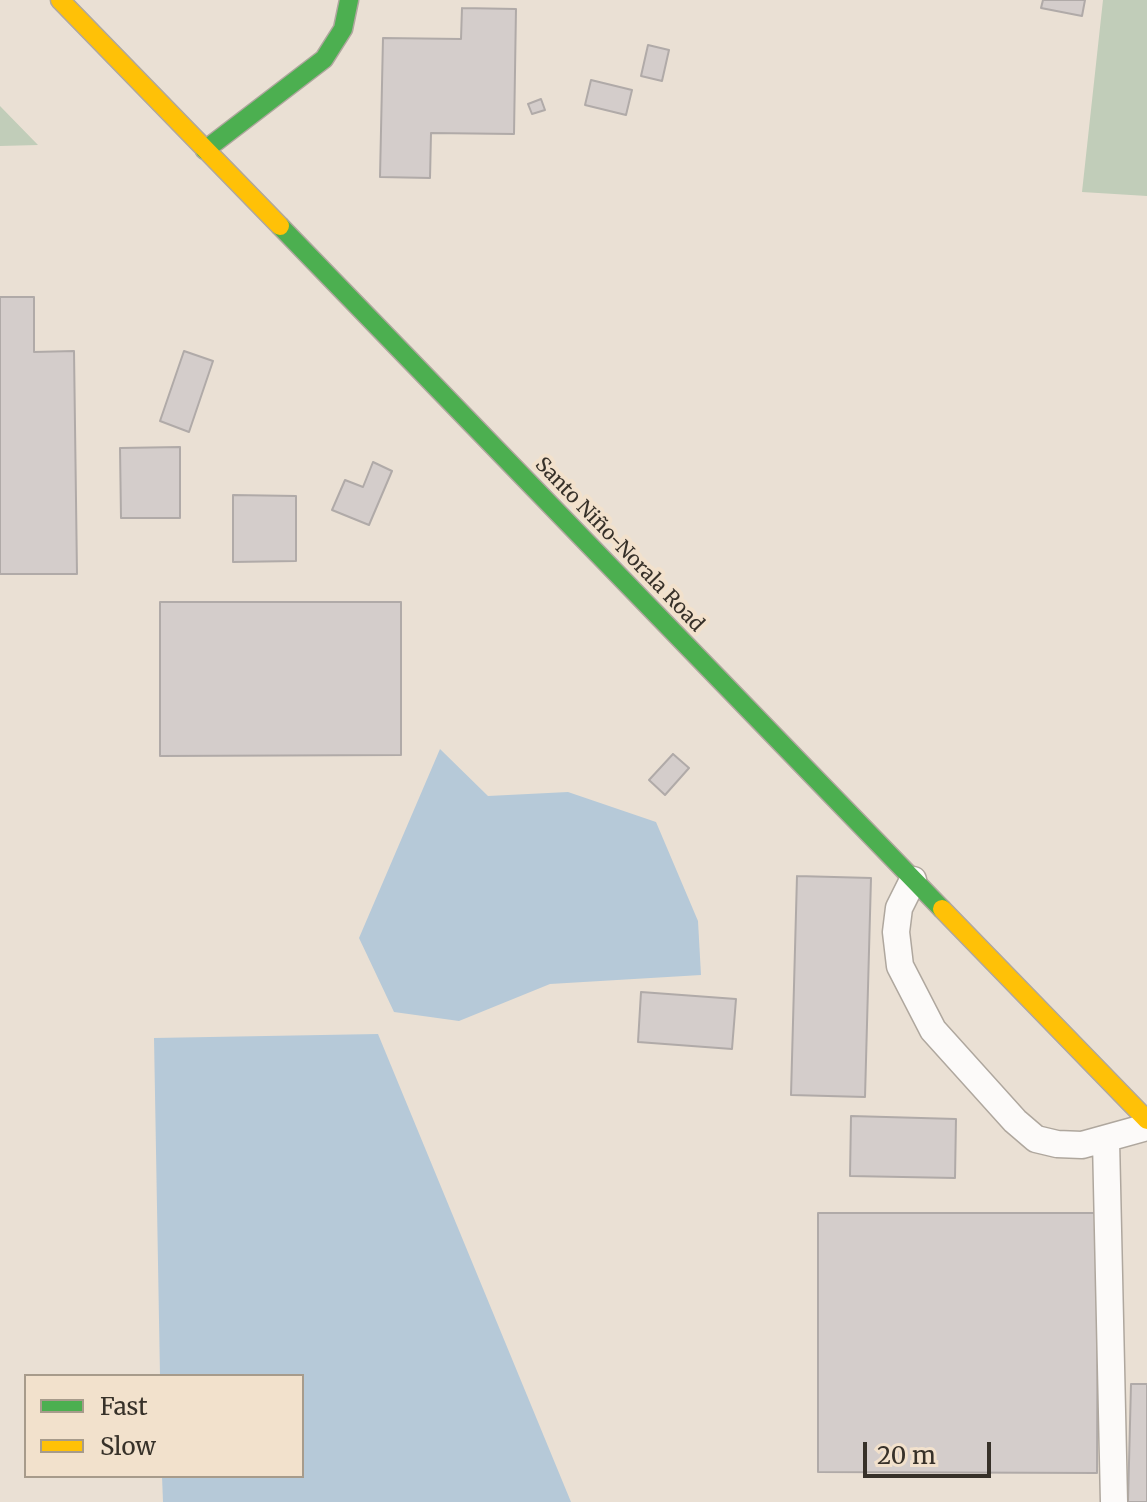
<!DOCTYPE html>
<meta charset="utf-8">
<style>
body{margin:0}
#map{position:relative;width:1147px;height:1502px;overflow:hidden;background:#eae0d4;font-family:Merriweather,serif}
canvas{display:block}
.legend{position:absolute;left:24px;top:1374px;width:280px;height:104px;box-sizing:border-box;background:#f2e1cc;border:2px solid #a79b8b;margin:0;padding:10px 14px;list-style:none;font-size:24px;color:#373129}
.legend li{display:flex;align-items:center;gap:16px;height:40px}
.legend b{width:40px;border:2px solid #a79b8b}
.scale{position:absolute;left:863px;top:1442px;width:128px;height:36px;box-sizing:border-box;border:4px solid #373129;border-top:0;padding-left:10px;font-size:24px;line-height:28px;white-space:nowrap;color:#373129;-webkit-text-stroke:6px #f2e1cc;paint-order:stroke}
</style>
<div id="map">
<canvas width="1147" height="1502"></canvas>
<ul class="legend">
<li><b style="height:10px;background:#4caf50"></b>Fast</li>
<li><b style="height:10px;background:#ffc107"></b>Slow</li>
</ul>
<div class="scale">20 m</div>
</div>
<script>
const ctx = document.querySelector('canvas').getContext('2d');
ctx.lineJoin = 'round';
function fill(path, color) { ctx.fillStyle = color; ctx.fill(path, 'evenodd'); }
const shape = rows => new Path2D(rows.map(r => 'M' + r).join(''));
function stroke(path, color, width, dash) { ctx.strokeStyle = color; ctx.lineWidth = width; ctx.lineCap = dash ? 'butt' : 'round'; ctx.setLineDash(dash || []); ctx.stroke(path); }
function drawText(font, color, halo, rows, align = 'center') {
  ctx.font = font + ' Merriweather,serif'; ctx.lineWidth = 8; ctx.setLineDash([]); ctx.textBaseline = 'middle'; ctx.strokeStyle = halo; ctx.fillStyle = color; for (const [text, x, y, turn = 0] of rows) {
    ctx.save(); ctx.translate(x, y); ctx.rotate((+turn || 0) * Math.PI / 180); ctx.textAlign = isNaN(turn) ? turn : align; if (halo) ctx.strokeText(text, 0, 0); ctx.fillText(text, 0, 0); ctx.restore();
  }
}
fill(shape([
 [1103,0,1147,0,1147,196,1082,192],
 [0,106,38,145,0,146]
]), '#c1cdb9');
fill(shape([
 [440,749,488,796,568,792,656,822,698,921,701,975,550,984,459,1021,394,1012,359,938],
 [378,1034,571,1502,163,1502,162,1476,302,1476,302,1376,160,1376,154,1038]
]), '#b6c9d8');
const building = shape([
 [1043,0,1085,0,1082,16,1041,8,1043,0],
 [462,8,516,9,514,134,431,133,430,178,380,177,383,38,461,39,462,8],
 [648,45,669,50,662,81,641,76,648,45],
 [591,80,632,90,626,115,585,105,591,80],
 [541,99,545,110,532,114,528,104,541,99],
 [0,297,34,297,34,352,74,351,77,574,0,574,0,297],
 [184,351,213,361,189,432,160,421,184,351],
 [180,447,180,518,121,518,120,448,180,447],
 [373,462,392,471,369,525,332,510,345,480,363,487,373,462],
 [233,495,296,496,296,561,233,562,233,495],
 [160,602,401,602,401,755,160,756,160,602],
 [673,754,689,768,665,795,649,780,673,754],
 [797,876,871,878,865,1097,791,1095,797,876],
 [641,992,736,999,732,1049,638,1042,641,992],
 [851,1116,956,1119,955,1178,850,1176,851,1116],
 [818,1213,1098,1213,1097,1473,818,1472,818,1213],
 [1131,1384,1147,1384,1147,1502,1128,1502,1131,1384]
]);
fill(building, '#d4cdcb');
stroke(building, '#b0aaa8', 2);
const lane = shape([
 [913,880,899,908,896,932,900,966,933,1030,1015,1121,1036,1139,1057,1144,1082,1145,1147,1127],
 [1106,1140,1114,1502]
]);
const fast = shape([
 [205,150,324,59,343,29,349,0],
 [280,226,942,909]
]);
const slow = shape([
 [60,0,280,226],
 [942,909,1147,1120]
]);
stroke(lane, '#afa79e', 29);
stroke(fast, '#afa79e', 21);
stroke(slow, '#afa79e', 21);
stroke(lane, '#fcfaf9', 26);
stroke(fast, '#4caf50', 18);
stroke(slow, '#ffc107', 18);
drawText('20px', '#373129', '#f2e1cc', [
 ["Santo Niño-Norala Road",619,545,46]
]);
</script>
